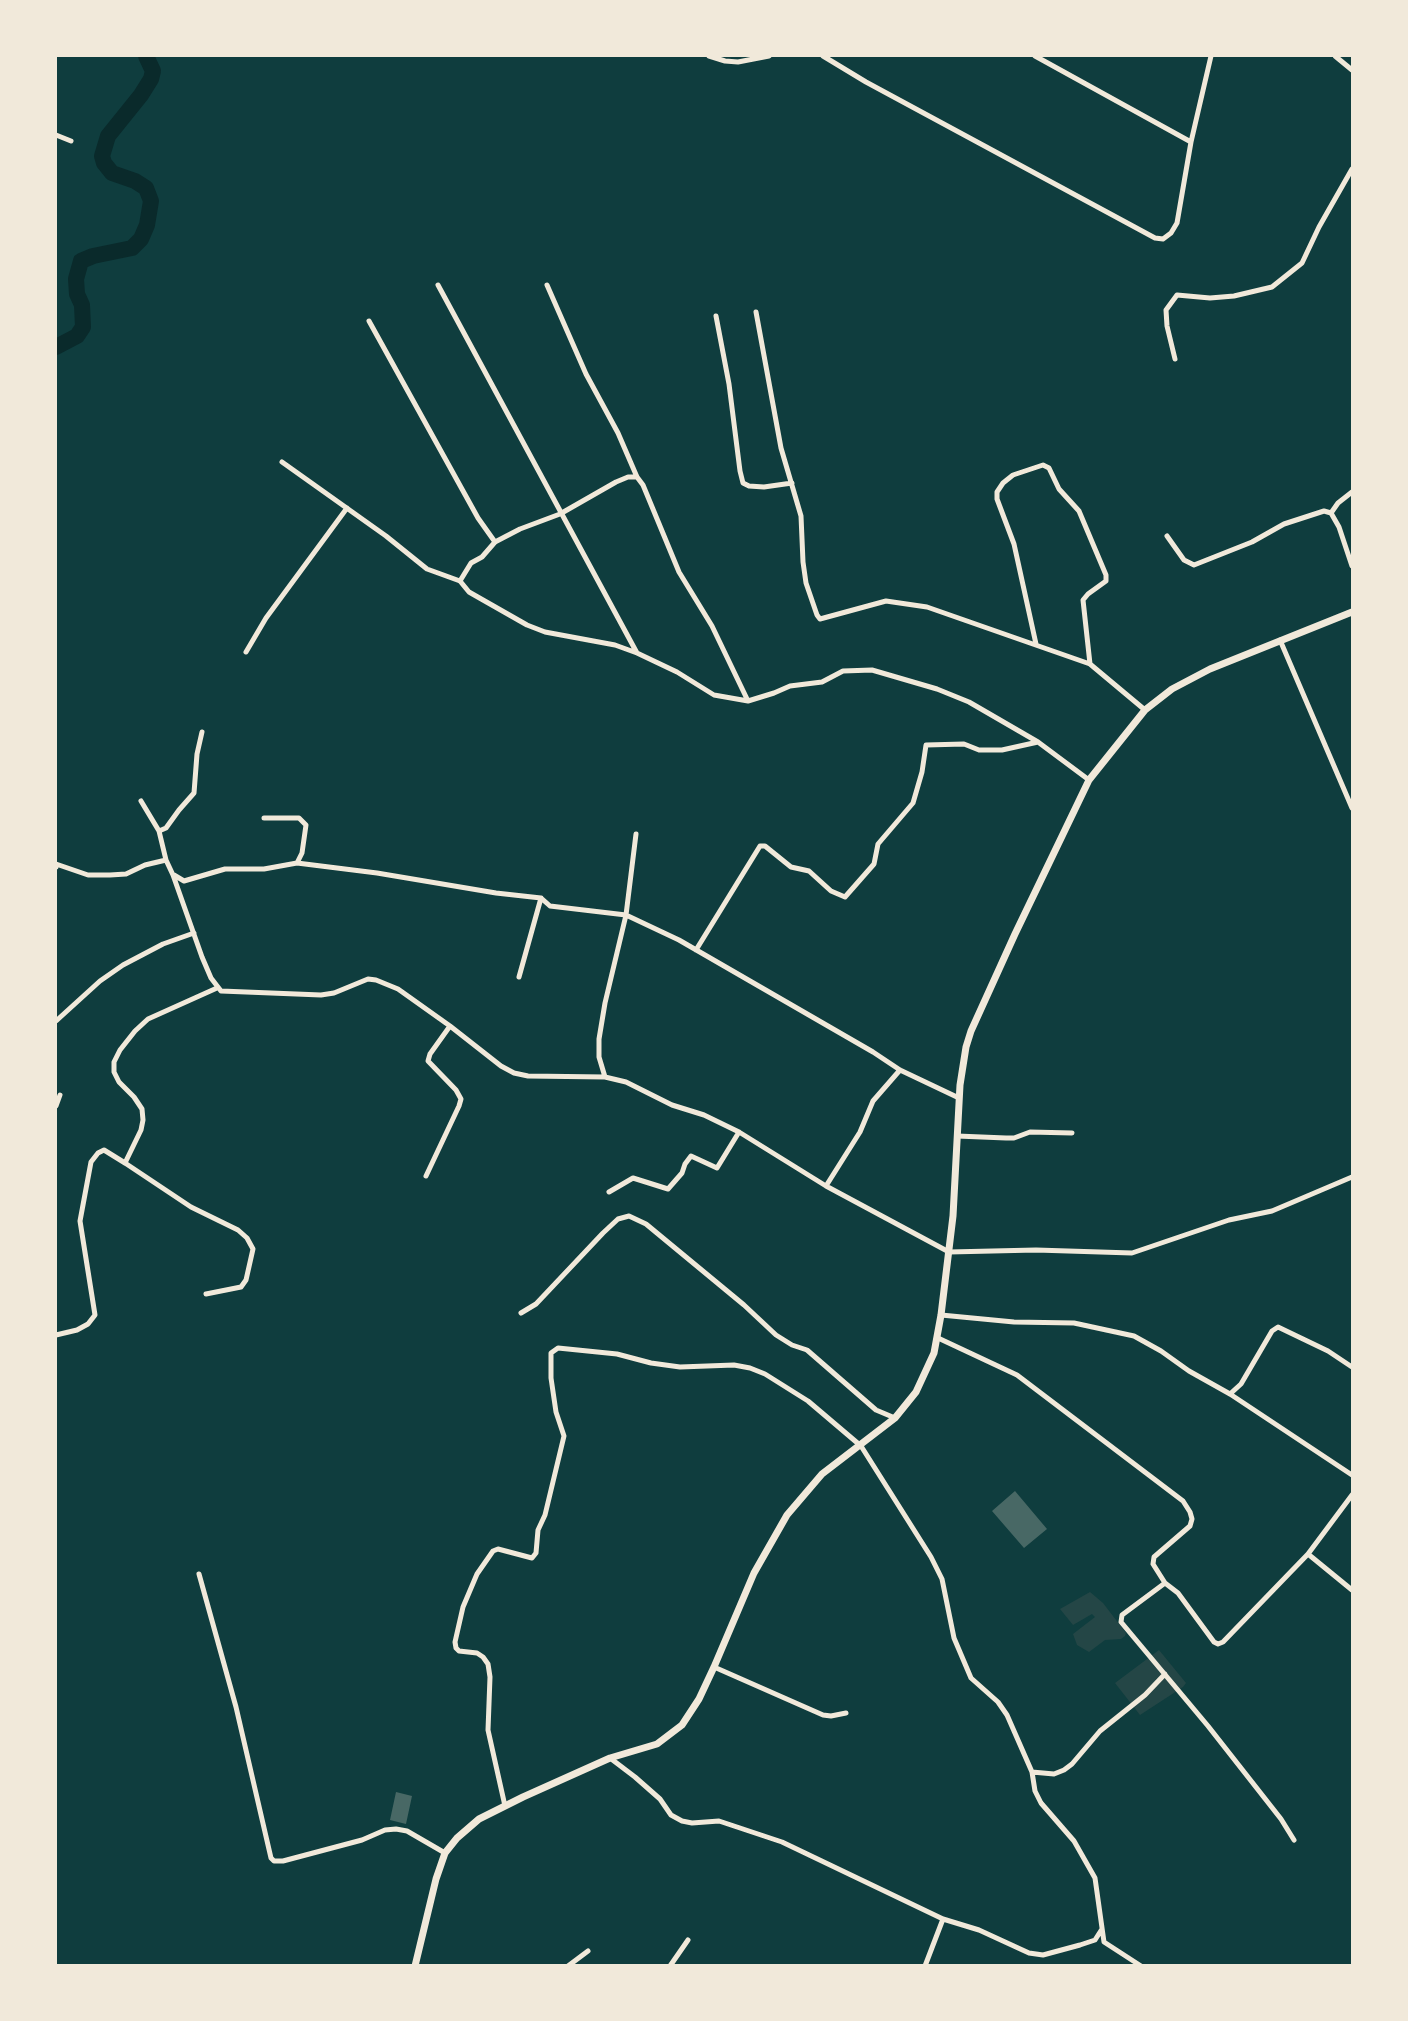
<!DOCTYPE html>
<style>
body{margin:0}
#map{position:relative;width:1408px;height:2021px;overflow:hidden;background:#0f3d3e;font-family:"Titillium Web",sans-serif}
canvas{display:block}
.frame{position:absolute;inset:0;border:57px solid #f1e9da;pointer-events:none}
</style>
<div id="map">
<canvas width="1408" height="2021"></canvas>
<div class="frame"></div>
</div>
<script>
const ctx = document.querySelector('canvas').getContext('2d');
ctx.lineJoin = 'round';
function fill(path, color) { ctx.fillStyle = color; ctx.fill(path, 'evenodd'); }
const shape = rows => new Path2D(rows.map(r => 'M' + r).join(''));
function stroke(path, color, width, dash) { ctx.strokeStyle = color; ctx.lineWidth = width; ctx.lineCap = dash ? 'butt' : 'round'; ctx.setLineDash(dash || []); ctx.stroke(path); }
fill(shape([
 [1090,1592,1103,1603,1126,1633,1125,1636,1121,1639,1105,1640,1089,1652,1077,1645,1073,1634,1095,1617,1092,1614,1073,1625,1060,1609],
 [1159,1650,1186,1683,1183,1687,1140,1715,1115,1683]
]), '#244646');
stroke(shape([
 [56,347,77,336,83,327,82,305,77,294,76,279,81,261,93,256,132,248,141,239,147,225,151,201,146,188,135,181,112,173,104,163,102,156,108,136,141,95,151,79,153,71,146,56]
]), '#0a2a2b', 16);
fill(shape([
 [1015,1491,1047,1529,1024,1548,992,1511],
 [396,1792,412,1796,406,1824,390,1820]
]), '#486865');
stroke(shape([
 [709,56,725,61,738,62,769,56],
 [823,56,866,82,1155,238,1163,239,1171,233,1177,223,1191,142,1211,56],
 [1035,56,1191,142],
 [1335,56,1352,70],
 [56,135,71,141],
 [438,285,637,653],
 [547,285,586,374,618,433,637,477],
 [756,312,781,448,801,516,803,562,806,583,817,615,820,619,886,601,927,607,1090,664,1145,710],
 [716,316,729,384,740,471,743,483,749,486,764,487,792,483],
 [369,321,478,518,495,542],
 [1175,359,1167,326,1166,310,1177,295,1210,298,1234,296,1272,287,1302,263,1319,227,1352,169],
 [282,462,386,536,427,569,460,581,469,592,476,596,527,625,545,632,615,645,637,653,677,672,714,695,748,701,774,693,790,686,822,682,843,671,872,670,937,689,969,702,1038,742,1089,780],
 [1331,513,1338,503,1352,492],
 [1167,536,1184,560,1194,565,1252,542,1284,524,1324,511,1331,513,1339,527,1352,566],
 [460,581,471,563,482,557,495,542,520,529,560,514,616,482,628,477,637,477,643,485,679,572,712,626,748,701],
 [1280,640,1352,808],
 [1036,644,1014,544,997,499,997,492,1003,483,1013,475,1043,465,1049,468,1059,489,1079,511,1106,575,1106,581,1088,594,1083,600,1090,664],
 [246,652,266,618,347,508],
 [141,801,159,831,166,860,173,875,202,957,211,978,221,991,321,995,334,993,368,979,376,980,398,989,450,1026,501,1066,514,1073,528,1076,605,1077,626,1082,672,1105,704,1115,739,1132,826,1186,860,1132,873,1101,900,1070],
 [264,818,299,818,306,825,302,853,297,863],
 [159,831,166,828,179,810,194,793,197,754,202,732],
 [636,834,626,915,679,940,873,1052,900,1070,959,1098],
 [56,867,56,864,88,875,110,875,126,874,145,865,166,860],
 [174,875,184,881,225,869,264,869,297,863,377,873,496,893,541,898],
 [696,950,760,846,765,846,791,867,809,871,831,891,845,897,874,864,878,844,913,803,922,772,926,745,964,744,979,750,1002,750,1038,742],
 [519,977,541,898,550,906,626,915,605,1003,599,1039,599,1057,605,1077],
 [56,1021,100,981,123,965,163,944,194,933],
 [56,1106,60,1095],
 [957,1136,1006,1138,1014,1138,1030,1132,1072,1133],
 [426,1176,459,1106,461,1099,456,1090,428,1061,430,1054,450,1026],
 [826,1186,949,1252,1036,1250,1132,1253,1229,1220,1272,1211,1352,1177],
 [609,1192,633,1178,668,1189,682,1173,685,1164,691,1156,717,1168,739,1132],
 [206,1294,241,1287,246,1280,253,1249,247,1238,238,1230,191,1207,125,1163,141,1130,143,1120,142,1109,134,1097,119,1082,114,1072,114,1062,120,1050,135,1031,148,1019,217,988],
 [521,1313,536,1304,603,1233,618,1219,629,1216,646,1224,744,1305,776,1335,792,1345,807,1350,876,1410,895,1418],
 [941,1315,1014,1322,1074,1323,1134,1336,1161,1351,1189,1371,1230,1394,1352,1475],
 [56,1335,77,1330,88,1324,95,1315,80,1221,91,1162,98,1153,104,1150,125,1163],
 [938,1338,1017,1375,1183,1501,1190,1512,1192,1519,1190,1526,1154,1557,1153,1564,1165,1583,1178,1593,1214,1642,1218,1644,1223,1642,1308,1554,1352,1495],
 [1230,1394,1241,1384,1272,1331,1278,1327,1328,1351,1352,1367],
 [1308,1554,1352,1590],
 [199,1574,236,1707,271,1858,274,1861,283,1861,362,1840,385,1830,396,1829,407,1831,445,1853],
 [1165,1583,1122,1615,1121,1622,1208,1726,1281,1819,1294,1840],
 [714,1667,823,1715,831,1716,846,1713],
 [610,1758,635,1777,660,1799,671,1815,682,1821,692,1823,719,1821,782,1842,943,1919,979,1930,1029,1953,1043,1955,1080,1945,1095,1940,1102,1929],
 [1032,1772,1054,1774,1064,1770,1072,1764,1100,1731,1145,1695,1165,1674],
 [505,1806,488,1730,490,1677,488,1664,483,1657,477,1653,459,1651,456,1648,455,1642,463,1607,477,1574,493,1551,498,1549,532,1558,536,1553,538,1530,545,1515,564,1436,556,1412,551,1378,551,1353,558,1348,617,1354,651,1363,680,1367,734,1365,750,1368,765,1374,808,1401,861,1446,931,1557,942,1579,954,1638,971,1678,998,1702,1007,1715,1032,1772,1035,1791,1041,1803,1074,1841,1095,1878,1104,1942,1141,1966],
 [568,1966,588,1951],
 [670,1966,688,1940],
 [925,1966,943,1919]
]), '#f1e9da', 5);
stroke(shape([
 [415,1966,436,1879,445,1853,457,1838,479,1819,523,1797,610,1758,657,1744,682,1725,699,1699,714,1667,754,1573,787,1515,822,1474,895,1418,916,1392,934,1353,941,1315,953,1216,960,1085,966,1047,971,1031,1015,934,1089,780,1145,710,1172,689,1210,669,1352,612]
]), '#f1e9da', 7);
</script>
